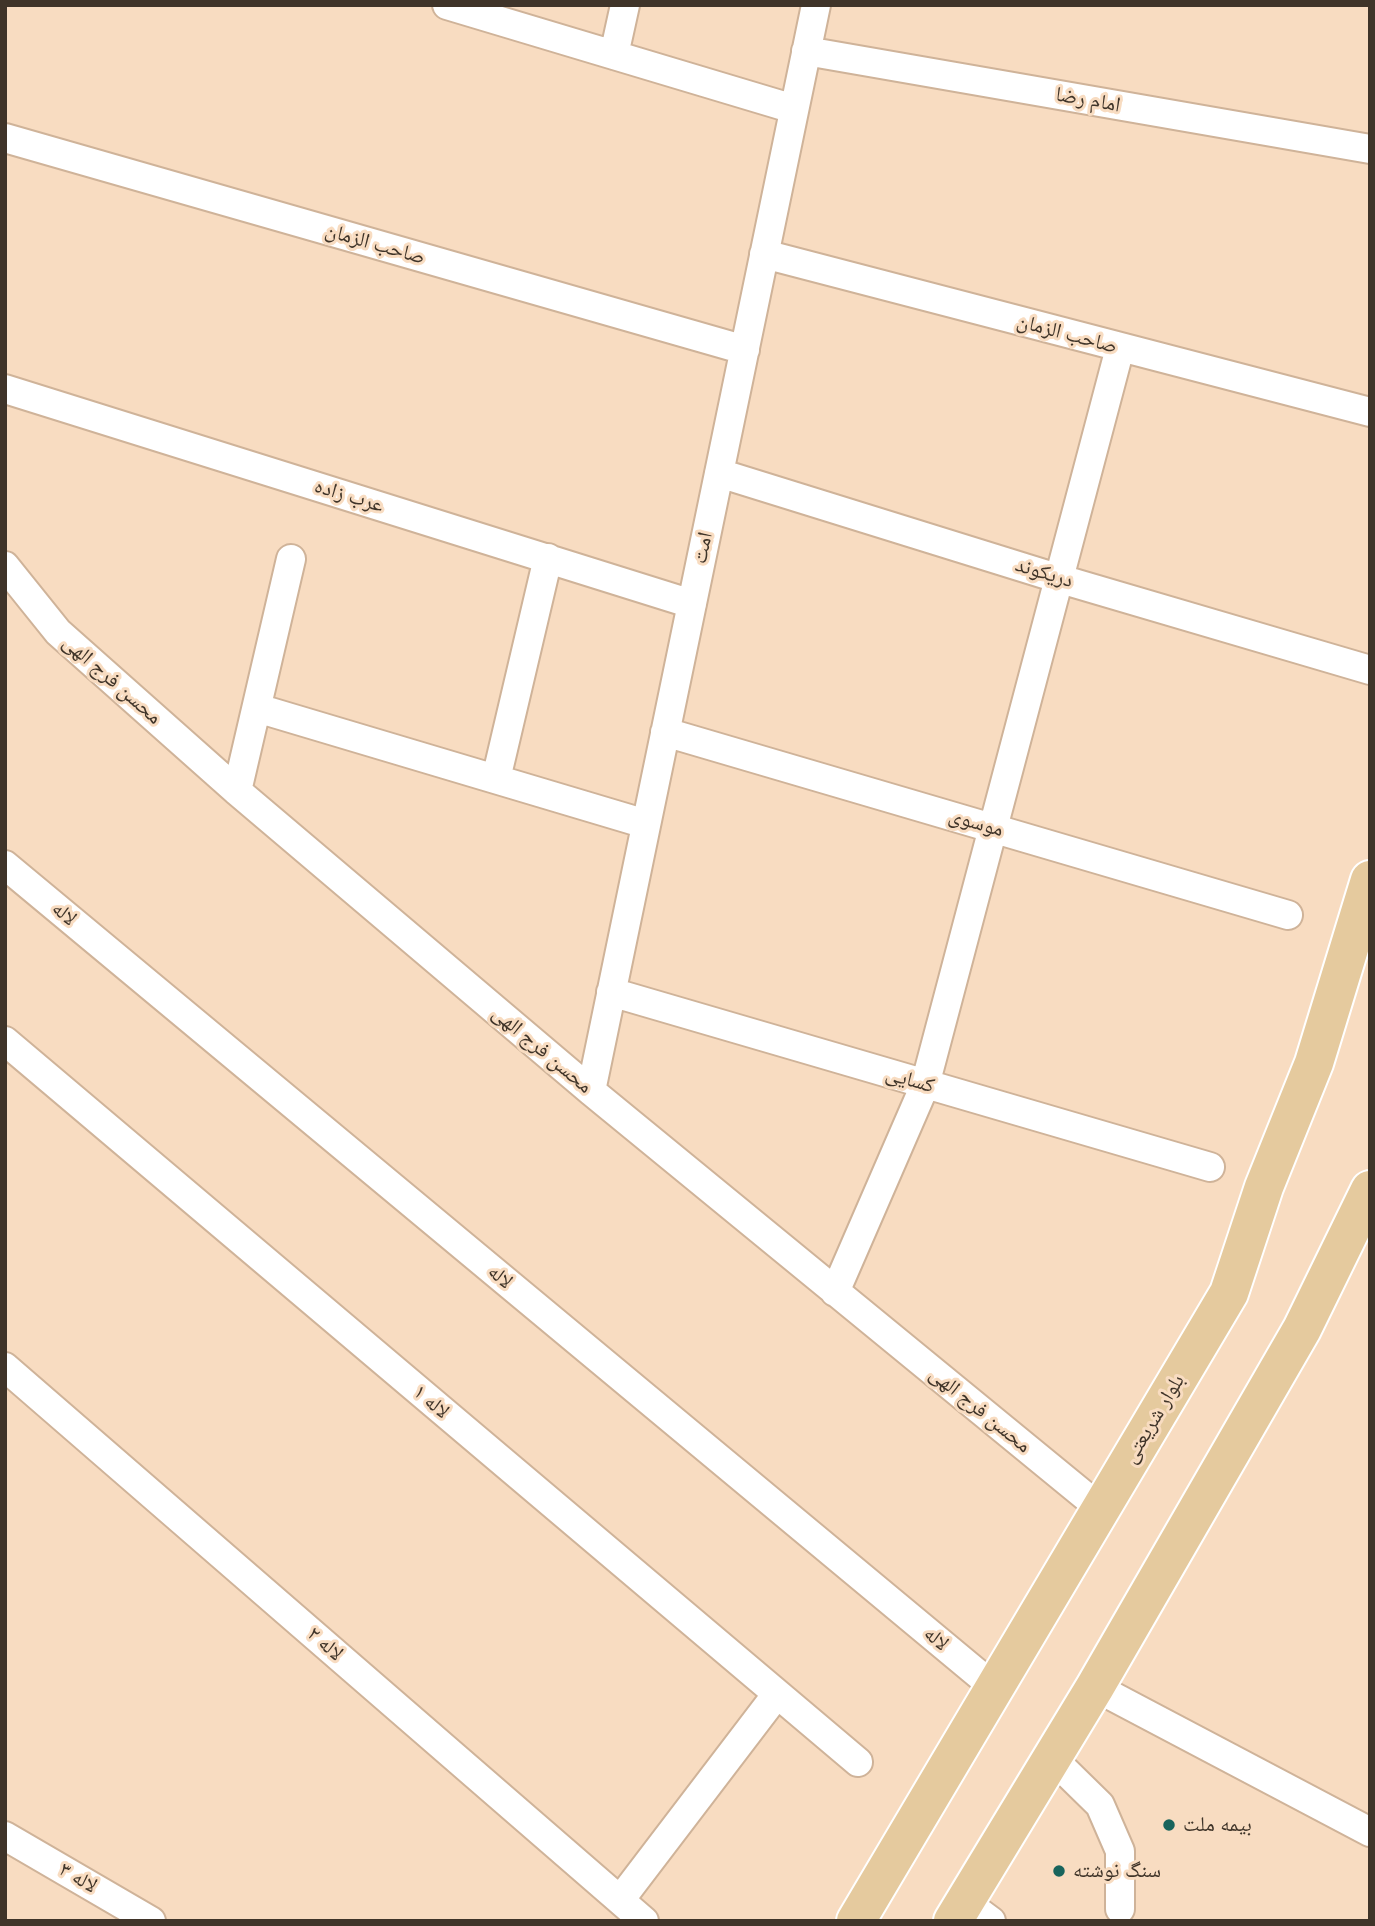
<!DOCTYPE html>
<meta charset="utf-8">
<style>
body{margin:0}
#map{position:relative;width:1375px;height:1926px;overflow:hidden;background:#f8dcc1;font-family:"Open Sans",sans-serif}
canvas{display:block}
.frame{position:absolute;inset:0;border:7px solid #3f3429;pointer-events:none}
</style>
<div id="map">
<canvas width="1375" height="1926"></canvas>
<div class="frame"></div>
</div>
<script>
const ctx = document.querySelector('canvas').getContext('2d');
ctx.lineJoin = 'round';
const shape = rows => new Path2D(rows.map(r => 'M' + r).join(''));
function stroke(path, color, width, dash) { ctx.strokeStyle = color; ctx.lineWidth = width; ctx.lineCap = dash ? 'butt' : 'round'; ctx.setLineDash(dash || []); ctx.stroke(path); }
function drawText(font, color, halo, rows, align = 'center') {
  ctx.font = font + ' "Open Sans","Noto Naskh Arabic",sans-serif'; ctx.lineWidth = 6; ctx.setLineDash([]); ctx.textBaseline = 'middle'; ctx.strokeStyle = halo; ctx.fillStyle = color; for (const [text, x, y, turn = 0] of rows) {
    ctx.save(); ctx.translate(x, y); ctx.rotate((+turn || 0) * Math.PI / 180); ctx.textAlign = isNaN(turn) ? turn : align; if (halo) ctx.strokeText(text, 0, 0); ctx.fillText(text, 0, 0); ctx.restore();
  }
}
const street = shape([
 [447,5,794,109],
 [806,51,1370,149],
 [614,55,625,5],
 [5,138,745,350],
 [764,254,1370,412],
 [5,389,692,604],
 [719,473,1057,578,1370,670],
 [5,566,58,632,237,791,591,1091,1101,1509],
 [257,708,646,824],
 [665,732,1288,915],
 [496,779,548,558],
 [237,791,291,559],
 [5,865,995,1688],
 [611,992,1210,1167],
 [5,1041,858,1762],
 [591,1091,816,5],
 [835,1292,925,1085,1120,348],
 [5,1367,644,1921],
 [1095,1687,1370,1832],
 [1051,1757,1100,1805,1120,1851,1120,1909],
 [5,1836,151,1921],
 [620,1900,777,1694],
 [964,1901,991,1921]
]);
const primary = shape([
 [856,1921,1229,1293,1264,1187,1314,1063,1370,880],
 [953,1921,1095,1687,1302,1329,1370,1190]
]);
stroke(street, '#cfb399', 32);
stroke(primary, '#fff', 42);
stroke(street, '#fff', 28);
stroke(primary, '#e5ca9e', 38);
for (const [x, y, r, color] of [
 [1169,1825,7,"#18645c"],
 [1059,1871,7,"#18645c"]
]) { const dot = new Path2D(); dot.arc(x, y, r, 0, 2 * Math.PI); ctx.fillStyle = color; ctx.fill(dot); stroke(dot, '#f8dcc1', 2.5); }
drawText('21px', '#3f3429', '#f8dcc1', [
 ["امام رضا",1088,100,10],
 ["صاحب الزمان",375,244,16],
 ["صاحب الزمان",1067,334,15],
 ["عرب زاده",349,496,17],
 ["امت",703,548,-78],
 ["دریکوند",1044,573,17],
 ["محسن فرج الهی",112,680,41],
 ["موسوی",976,823,16],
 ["لاله",64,914,40],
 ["محسن فرج الهی",542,1050,40],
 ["کسایی",910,1080,16],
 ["لاله",500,1277,40],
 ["لاله ۱",431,1402,40],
 ["محسن فرج الهی",980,1410,39],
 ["بلوار شریعتی",1154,1419,-59],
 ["لاله",936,1639,40],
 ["لاله ۲",325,1644,41],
 ["لاله ۳",78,1878,30]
]);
drawText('21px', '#3f3429', '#f8dcc1', [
 ["بیمه ملت",1183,1825],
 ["سنگ نوشته",1073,1871]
], 'left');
</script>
